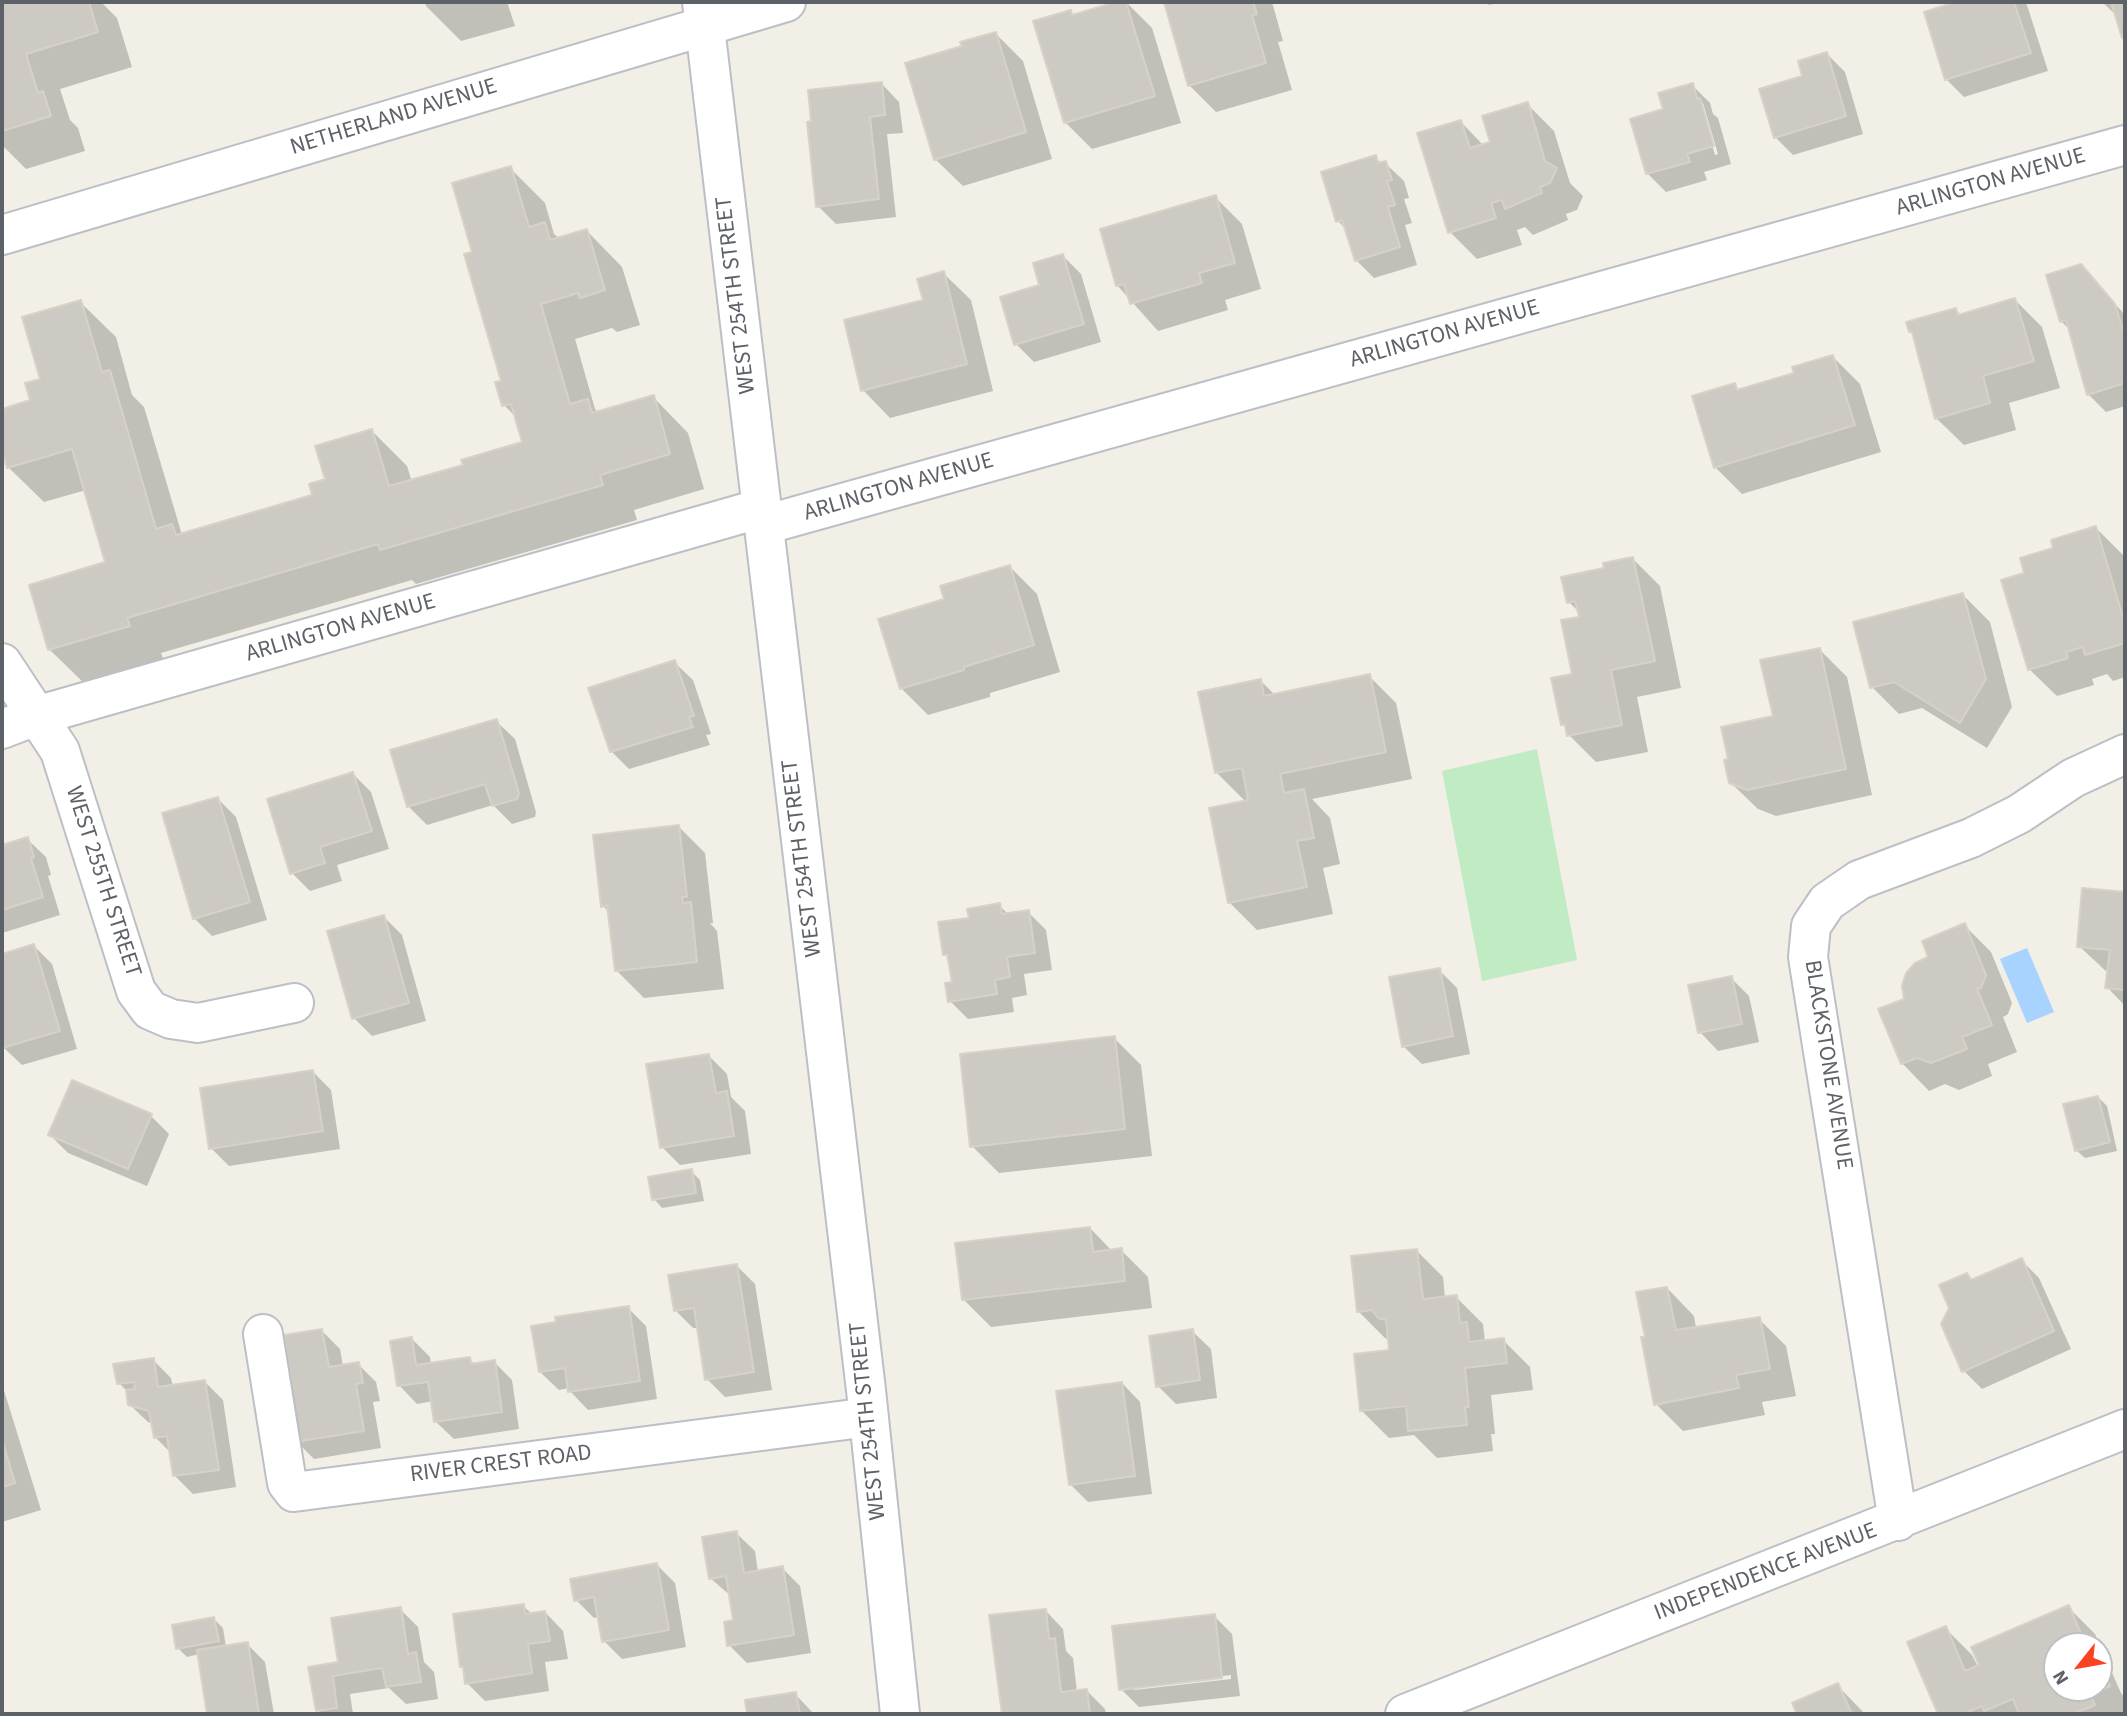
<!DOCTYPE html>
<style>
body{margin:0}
#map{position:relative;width:2127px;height:1716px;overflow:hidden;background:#f1efe6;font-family:"Source Sans 3",sans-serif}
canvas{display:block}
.frame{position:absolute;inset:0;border:4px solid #5d6168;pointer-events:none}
.north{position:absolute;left:2043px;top:1632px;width:70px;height:70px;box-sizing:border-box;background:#fff;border:2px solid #bec0c3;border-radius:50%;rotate:239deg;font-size:19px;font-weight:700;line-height:28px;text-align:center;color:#5d6168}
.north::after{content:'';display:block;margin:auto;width:24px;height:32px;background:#fa4323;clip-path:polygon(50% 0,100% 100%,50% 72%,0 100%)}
</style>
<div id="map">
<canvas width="2127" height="1716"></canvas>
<div class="frame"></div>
<div class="north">N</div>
</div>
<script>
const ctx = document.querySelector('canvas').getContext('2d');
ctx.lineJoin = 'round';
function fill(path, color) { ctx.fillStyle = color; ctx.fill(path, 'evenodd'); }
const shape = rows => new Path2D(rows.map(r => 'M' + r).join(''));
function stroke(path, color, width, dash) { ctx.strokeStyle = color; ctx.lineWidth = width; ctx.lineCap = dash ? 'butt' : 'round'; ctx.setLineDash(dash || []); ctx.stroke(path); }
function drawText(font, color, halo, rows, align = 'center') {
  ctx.font = font + ' "Source Sans 3",sans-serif'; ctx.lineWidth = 5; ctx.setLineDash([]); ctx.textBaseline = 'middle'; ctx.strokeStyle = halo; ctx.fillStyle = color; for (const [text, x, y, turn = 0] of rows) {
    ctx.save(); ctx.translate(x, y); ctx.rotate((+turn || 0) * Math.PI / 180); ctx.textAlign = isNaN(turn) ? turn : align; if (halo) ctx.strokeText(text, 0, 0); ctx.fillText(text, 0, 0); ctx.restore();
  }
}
fill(shape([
 [1537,749,1577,960,1482,981,1442,771]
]), '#c1ebc3');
fill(shape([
 [2027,948,2054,1012,2027,1023,2000,959]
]), '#a8d3ff');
fill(shape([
 [2,2,101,2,117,18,132,67,60,89,70,120,78,128,85,151,26,169,2,145],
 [425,2,507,2,515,26,461,41,426,6],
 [1122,2,1126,2,1152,28,1181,123,1092,149,1065,122,1070,12,1075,16],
 [1165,2,1272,2,1283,41,1278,42,1292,90,1216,112,1189,85],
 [1485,2,1501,2,1489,5],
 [1962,2,2023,2,2027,5,2048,71,1964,97,1946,79,1926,13],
 [2102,2,2125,2,2125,39,2118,17],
 [996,34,1023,61,1052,159,963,186,935,159,964,47],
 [1827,54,1845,72,1863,134,1793,155,1775,137,1804,77],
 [881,83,899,102,903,133,887,134,896,217,836,224,818,206],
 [1692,85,1710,103,1713,114,1718,118,1731,164,1704,172,1707,180,1666,192,1648,174,1632,120,1665,111],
 [1700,103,1703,103,1718,154,1715,155],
 [1527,104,1554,131,1570,183,1583,196,1577,210,1566,214,1568,220,1533,235,1525,227,1517,230,1522,245,1477,259,1450,232,1461,122,1484,146,1492,143],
 [1375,157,1382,164,1385,163,1404,181,1409,198,1404,199,1412,223,1405,225,1417,265,1374,278,1356,260,1347,230,1338,221],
 [510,168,545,203,554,234,560,239,587,231,622,267,640,325,617,332,612,328,575,339,595,409,599,413,653,397,688,433,704,489,634,510,637,520,416,584,412,580,161,653,164,661,85,684,49,649,107,564,86,490,44,502,8,467,2,444,2,410,32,401,80,302,116,337,132,395,144,407,182,535,314,496,372,431,407,466,412,482,465,466,524,443,517,418,504,405,503,382,474,253],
 [1215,197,1242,224,1261,289,1225,300,1228,310,1158,331,1117,285],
 [1063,256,1081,274,1101,342,1034,362,1016,344,1042,286],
 [2081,266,2125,315,2125,406,2106,412,2088,394,2070,330,2061,321],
 [943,273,971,300,993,391,890,418,863,390],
 [2015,300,2042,327,2060,388,2009,403,2016,430,1964,445,1936,418,1915,336,1911,331,1955,309,1961,315],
 [1833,357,1860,384,1881,452,1742,494,1715,467,1734,385,1740,391,1796,374],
 [2096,528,2123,555,2125,563,2125,677,2113,681,2107,674,2092,679,2094,685,2057,696,2029,669,2026,574,2055,549],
 [1633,559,1660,586,1681,688,1637,697,1648,752,1596,762,1569,735,1568,730,1562,724,1574,675,1581,618,1580,613,1569,602,1606,569],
 [1010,567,1037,594,1060,672,990,693,990,697,928,715,901,688,946,600],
 [1963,595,1990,622,2012,707,1987,748,1922,708,1899,714,1872,687],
 [1820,650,1847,677,1872,795,1776,816,1758,809,1730,782],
 [674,662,693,680,711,734,706,735,710,745,629,769,611,751],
 [1369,676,1396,703,1412,779,1312,799,1330,818,1340,864,1323,868,1333,914,1257,930,1230,903,1246,802,1216,772,1261,681,1275,695],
 [496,721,515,739,536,812,535,817,512,824,493,805,427,825,408,806],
 [353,774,371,792,389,849,337,865,342,881,310,891,292,873],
 [218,799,236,817,267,920,212,936,194,918],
 [678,826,705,853,713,923,710,923,717,931,724,989,644,998,617,971,610,913,603,906],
 [27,839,46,857,51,875,48,876,60,915,2,933,2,847],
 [2084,890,2125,894,2125,1006,2107,987,2109,974,2079,946],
 [999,905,1008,914,1028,912,1046,930,1052,970,1024,974,1027,995,1012,998,1014,1012,968,1019,950,1001,954,984,950,958,945,954,971,919],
 [384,917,402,935,426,1021,372,1036,354,1018],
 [1964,925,1991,952,2012,1003,2008,1014,2003,1017,2017,1052,1988,1064,1992,1076,1959,1090,1945,1084,1929,1091,1902,1063,1906,1000,1931,958],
 [34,946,52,964,77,1049,22,1065,3,1047,2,1041,2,955],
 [1439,970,1457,988,1470,1054,1422,1064,1403,1046],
 [1731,978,1749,996,1759,1042,1718,1051,1700,1032],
 [1114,1038,1141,1065,1152,1156,999,1173,972,1146],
 [709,1056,727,1074,731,1097,745,1111,751,1154,680,1165,662,1147],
 [313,1072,331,1090,340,1149,229,1166,211,1148],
 [2098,1097,2107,1106,2117,1151,2085,1158,2076,1150],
 [151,1116,169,1134,147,1186,68,1153,50,1135],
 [691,1171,700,1180,704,1201,662,1208,654,1199],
 [1090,1228,1112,1251,1121,1250,1148,1277,1152,1308,991,1327,964,1300],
 [1416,1250,1443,1277,1445,1298,1456,1297,1483,1324,1485,1342,1503,1340,1530,1367,1533,1390,1491,1395,1495,1434,1491,1434,1493,1451,1437,1458,1414,1435,1389,1438,1362,1411,1391,1352,1389,1338,1386,1339,1359,1312],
 [2021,1260,2039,1278,2071,1349,1982,1389,1964,1371,1967,1275,1973,1281],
 [737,1266,755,1284,772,1390,725,1397,707,1379,698,1328,693,1328,675,1310],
 [1667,1288,1694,1316,1696,1328,1759,1319,1786,1346,1796,1396,1762,1402,1765,1415,1683,1431,1656,1404],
 [628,1308,646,1326,657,1399,588,1410,570,1391,569,1388,559,1390,540,1372],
 [322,1331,340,1349,343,1366,358,1364,376,1382,380,1401,373,1402,381,1448,314,1459,296,1441,293,1385],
 [1192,1331,1211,1349,1217,1398,1176,1404,1158,1386],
 [412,1339,430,1357,431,1364,469,1359,476,1365,494,1362,512,1380,519,1429,454,1439,435,1421,433,1401,417,1404,399,1385],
 [153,1360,171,1378,173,1387,205,1382,223,1400,236,1487,193,1494,175,1476,171,1453,155,1437,153,1424,148,1422,129,1404,128,1392,119,1383],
 [1122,1383,1140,1402,1152,1494,1088,1502,1070,1484],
 [2,1384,41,1510,2,1522],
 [736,1533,755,1551,758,1572,782,1568,800,1586,811,1653,747,1663,729,1645,735,1622,731,1596,710,1578],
 [657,1565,675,1583,686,1647,622,1659,604,1641,599,1617,594,1618,576,1600],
 [523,1606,532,1614,545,1612,563,1631,568,1659,545,1662,549,1691,485,1701,467,1683,465,1669,462,1666],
 [2068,1607,2095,1634,2121,1693,2125,1698,2125,1714,1939,1714,1909,1643,1945,1628,1972,1655,1978,1667],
 [2057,1646,2099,1646,2099,1688,2057,1688],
 [400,1609,418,1627,424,1662,434,1672,438,1699,406,1704,389,1688,350,1694,353,1714,322,1714,318,1710,310,1668,340,1664],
 [1045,1610,1063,1629,1066,1651,1073,1658,1077,1692,1087,1691,1105,1709,1106,1714,1003,1714,991,1617],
 [1214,1616,1232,1634,1240,1696,1139,1707,1121,1689],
 [1231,1675,1231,1679,1134,1690,1134,1686],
 [214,1619,223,1628,226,1647,247,1644,265,1662,274,1714,209,1714,199,1654,187,1657,178,1648],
 [1837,1685,1865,1714,1799,1714,1794,1704],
 [795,1694,814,1714,749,1714,747,1702]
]), '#0003');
const building = shape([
 [2,2,89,2,98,32,26,54,38,93,43,91,51,116,2,131,2,2],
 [1116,2,1126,2,1155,96,1064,123,1033,21,1071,10,1072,15,1116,2],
 [1164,2,1253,2,1257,14,1252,15,1266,63,1188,86,1164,2],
 [1956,2,2014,2,2031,53,1945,80,1924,12,1956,2],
 [2111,2,2125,2,2125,37,2122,38,2111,2],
 [996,32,1026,132,934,160,905,63,962,46,960,42,996,32],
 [1827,52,1846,116,1774,138,1759,89,1802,76,1798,61,1827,52],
 [882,82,885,115,870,117,879,199,816,207,807,122,811,121,808,90,882,82],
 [1693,83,1697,99,1700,98,1714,146,1687,154,1690,162,1646,174,1630,119,1663,109,1658,93,1693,83],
 [1528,102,1545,161,1557,168,1550,183,1540,187,1542,193,1505,209,1502,200,1491,203,1496,218,1448,233,1417,133,1461,120,1470,148,1490,142,1482,116,1528,102],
 [1376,155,1378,163,1386,161,1392,180,1387,181,1395,205,1388,207,1400,247,1355,261,1342,220,1336,222,1321,172,1376,155],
 [511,166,529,227,545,222,550,240,587,229,605,290,580,298,578,293,541,304,570,404,588,399,592,413,654,395,670,454,600,475,603,485,380,550,378,544,127,618,130,626,48,650,29,585,105,562,72,449,7,468,2,450,2,409,30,400,25,383,40,379,22,317,81,300,102,372,110,370,156,529,172,524,176,535,312,495,309,484,325,479,315,446,372,429,389,486,463,465,461,460,522,442,511,404,502,406,495,382,501,381,464,254,472,252,452,183,511,166],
 [1216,195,1235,263,1199,273,1202,283,1130,304,1124,284,1116,286,1100,229,1216,195],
 [1063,254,1084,324,1014,345,1000,297,1039,285,1033,263,1063,254],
 [2081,264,2115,304,2125,337,2125,383,2087,395,2066,320,2060,322,2046,275,2081,264],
 [944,271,967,364,861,391,844,320,923,300,917,279,944,271],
 [2015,298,2034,361,1983,376,1990,403,1935,419,1912,332,1909,332,1906,322,1956,308,1958,315,2015,298],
 [1833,355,1855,425,1714,468,1692,396,1735,383,1737,390,1794,373,1792,367,1833,355],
 [2096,526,2125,624,2125,643,2085,655,2083,647,2066,652,2068,658,2028,670,2001,580,2024,573,2020,558,2053,548,2051,540,2096,526],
 [1633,557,1655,661,1611,670,1622,725,1567,736,1565,724,1561,725,1551,678,1572,674,1561,620,1579,617,1575,601,1567,603,1561,577,1604,568,1603,563,1633,557],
 [1010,565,1034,645,964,667,964,670,900,689,878,619,944,599,940,586,1010,565],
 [1963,593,1986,679,1960,723,1894,682,1870,688,1853,622,1963,593],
 [1820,648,1846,769,1747,790,1729,783,1724,760,1728,759,1721,727,1773,716,1760,660,1820,648],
 [675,660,694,716,689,717,693,727,610,752,588,688,675,660],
 [1370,674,1386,752,1280,774,1284,793,1304,789,1314,838,1297,841,1307,887,1228,903,1209,808,1248,800,1242,768,1215,773,1198,692,1261,679,1264,696,1370,674],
 [497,719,519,793,517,799,492,806,485,784,407,807,390,750,497,719],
 [353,772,372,831,320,847,325,863,290,874,267,799,353,772],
 [218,797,250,902,193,919,162,813,218,797],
 [679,825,687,897,682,897,683,903,691,902,697,962,615,971,607,905,601,907,593,835,679,825],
 [28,837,34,857,31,858,43,897,2,910,2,845,28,837],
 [2082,888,2125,892,2125,990,2105,988,2110,950,2077,947,2082,888],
 [1000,903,1002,914,1029,910,1035,953,1007,957,1010,977,995,980,997,994,948,1002,945,983,952,982,947,954,943,955,938,922,969,918,967,909,1000,903],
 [384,915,409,1003,352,1019,327,931,384,915],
 [1965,923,1986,975,1981,988,1977,989,1992,1025,1962,1037,1967,1049,1931,1063,1917,1058,1901,1064,1878,1009,1904,999,1902,986,1906,973,1915,963,1928,957,1922,941,1965,923],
 [34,944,60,1031,2,1048,2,954,34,944],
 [1440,968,1453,1036,1402,1047,1389,977,1440,968],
 [1732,976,1742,1024,1698,1033,1688,985,1732,976],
 [1115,1036,1125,1129,970,1147,960,1054,1115,1036],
 [709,1054,716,1093,727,1091,734,1136,660,1148,646,1064,709,1054],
 [313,1070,323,1131,209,1149,200,1088,313,1070],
 [72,1080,152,1114,128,1169,48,1135,72,1080],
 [2098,1096,2110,1142,2075,1151,2063,1104,2098,1096],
 [692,1169,696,1193,652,1200,648,1177,692,1169],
 [1090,1227,1093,1252,1122,1248,1125,1281,962,1300,955,1243,1090,1227],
 [1417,1249,1423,1299,1457,1295,1460,1323,1467,1322,1469,1342,1504,1338,1507,1363,1465,1368,1469,1407,1465,1407,1467,1425,1408,1431,1406,1406,1360,1411,1354,1354,1389,1350,1386,1320,1378,1318,1372,1310,1357,1312,1351,1256,1417,1249],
 [2022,1258,2054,1331,1962,1372,1941,1324,1949,1308,1939,1285,1967,1273,1971,1280,2022,1258],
 [737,1264,754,1372,705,1380,694,1308,674,1311,668,1275,737,1264],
 [1667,1287,1676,1330,1760,1317,1770,1369,1736,1375,1739,1388,1654,1405,1641,1337,1645,1337,1636,1292,1667,1287],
 [629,1306,640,1381,568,1392,565,1368,539,1372,531,1326,556,1322,555,1317,629,1306],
 [322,1329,329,1367,359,1362,363,1383,356,1384,364,1431,294,1442,285,1385,291,1384,284,1335,322,1329],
 [1193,1329,1200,1380,1156,1387,1149,1336,1193,1329],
 [412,1337,416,1365,470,1357,471,1364,495,1360,502,1412,434,1422,428,1382,397,1386,390,1341,412,1337],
 [154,1358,158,1387,205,1380,219,1470,173,1476,167,1436,154,1438,149,1411,128,1405,126,1390,135,1389,134,1382,117,1384,113,1364,154,1358],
 [1122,1382,1135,1476,1069,1485,1056,1391,1122,1382],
 [2,1440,15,1483,2,1487,2,1440],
 [737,1531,744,1573,783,1566,794,1635,727,1646,724,1622,733,1620,726,1576,709,1579,702,1537,737,1531],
 [657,1563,669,1630,602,1642,594,1597,574,1601,570,1579,657,1563],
 [524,1604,525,1614,545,1611,550,1641,528,1644,532,1673,465,1684,463,1667,460,1667,453,1614,524,1604],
 [2069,1605,2086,1646,2057,1646,2057,1688,2099,1688,2099,1675,2101,1679,2107,1676,2110,1686,2090,1695,2095,1705,2073,1714,2019,1714,2013,1699,1984,1711,1982,1706,1963,1714,1938,1714,1907,1642,1946,1626,1965,1671,1979,1665,1971,1647,2069,1605],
 [401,1607,408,1654,416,1652,421,1682,386,1687,382,1668,333,1676,337,1708,316,1711,308,1667,338,1662,331,1618,401,1607],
 [1046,1609,1049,1639,1055,1638,1061,1692,1087,1689,1090,1714,1002,1714,989,1615,1046,1609],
 [1215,1614,1222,1678,1119,1690,1112,1626,1215,1614],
 [214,1617,219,1641,176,1649,172,1625,214,1617],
 [248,1642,259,1714,207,1714,197,1650,248,1642],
 [1838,1683,1852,1714,1797,1714,1792,1703,1838,1683],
 [796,1692,800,1714,747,1714,745,1700,796,1692]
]);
fill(building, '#cccac3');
stroke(building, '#d7d2c4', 2);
const minor = shape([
 [702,2,866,1390,900,1714],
 [2,235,786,2],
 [764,525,2125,145],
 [2,663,60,751,136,991,150,1010,171,1019,198,1023,294,1003],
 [2,729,36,716,762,508],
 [263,1334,287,1483,294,1492,869,1417],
 [1898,1521,1808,957,1811,926,1827,902,1859,880,1971,838,2019,814,2073,778,2125,754],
 [1405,1714,2125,1429]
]);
stroke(minor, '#bdbfc6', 42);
stroke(minor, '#fff', 38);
drawText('23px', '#5d6168', '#fff', [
 ["NETHERLAND AVENUE",394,118,-17],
 ["ARLINGTON AVENUE",1991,183,-16],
 ["WEST 254TH STREET",737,295,-97],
 ["ARLINGTON AVENUE",1445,335,-16],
 ["ARLINGTON AVENUE",899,488,-16],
 ["ARLINGTON AVENUE",341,629,-16],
 ["WEST 254TH STREET",803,858,-97],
 ["WEST 255TH STREET",102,882,72],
 ["BLACKSTONE AVENUE",1827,1065,81],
 ["WEST 254TH STREET",869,1421,-96],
 ["RIVER CREST ROAD",501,1465,-7],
 ["INDEPENDENCE AVENUE",1766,1573,-21]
]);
</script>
